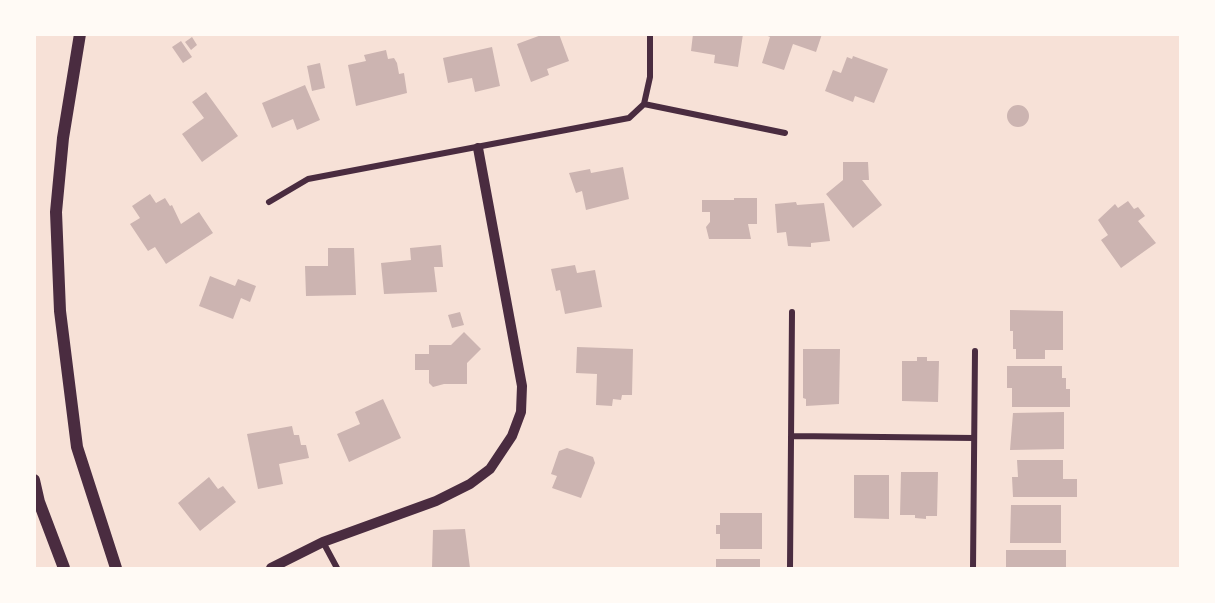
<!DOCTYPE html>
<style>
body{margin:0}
#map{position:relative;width:1215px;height:603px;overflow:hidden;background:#f7e1d7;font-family:"Noto Sans",sans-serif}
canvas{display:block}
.frame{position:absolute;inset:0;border:36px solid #fffaf5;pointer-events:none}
</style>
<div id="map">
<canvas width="1215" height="603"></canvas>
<div class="frame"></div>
</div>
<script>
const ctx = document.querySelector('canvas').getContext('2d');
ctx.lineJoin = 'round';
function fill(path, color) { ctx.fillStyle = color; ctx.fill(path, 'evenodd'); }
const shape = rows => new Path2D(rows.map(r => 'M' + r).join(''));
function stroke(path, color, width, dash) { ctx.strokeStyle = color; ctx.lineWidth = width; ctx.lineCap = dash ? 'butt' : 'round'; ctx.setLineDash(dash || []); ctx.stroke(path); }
fill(shape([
 [544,34,559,34,569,61,547,69,549,75,531,82,517,44],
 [693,34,743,34,738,67,714,63,715,55,691,51],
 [763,34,822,34,816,52,793,44,784,70,762,63,770,37],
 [192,37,197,45,191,50,185,42],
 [181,41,192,57,183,63,172,47],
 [492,47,500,86,475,92,472,78,448,83,443,58],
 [386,50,388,59,394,58,397,63,399,74,404,73,407,93,356,106,348,65,366,61,364,55],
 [853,56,888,69,874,103,855,96,853,102,825,91,833,70,841,73,847,57,852,59],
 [320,63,325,88,312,91,307,66],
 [305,85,320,120,297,130,293,119,272,128,262,103],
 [206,92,238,136,202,162,182,134,204,118,192,102],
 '1007 116a11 11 0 1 1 22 0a11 11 0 1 1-22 0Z',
 [843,162,868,162,869,180,862,180,882,205,853,228,826,194,843,180],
 [623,167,629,199,586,210,582,191,576,193,569,173,590,169,591,173],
 [150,194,156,203,165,198,170,206,172,205,181,224,199,212,213,233,166,264,155,247,148,251,130,224,140,218,132,206],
 [734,198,757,198,757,224,748,224,751,239,709,239,706,227,710,222,710,212,702,212,702,200,734,200],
 [1128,201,1134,209,1138,207,1145,216,1138,221,1156,243,1121,268,1101,240,1108,235,1098,220,1115,204,1118,208],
 [796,202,797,205,824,203,830,241,811,243,811,247,788,246,786,232,777,233,775,204],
 [441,245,443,267,434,267,437,292,384,294,381,263,411,260,410,248],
 [328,248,354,248,356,295,306,296,305,266,328,266],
 [575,265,577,273,595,270,602,307,565,314,560,290,556,291,551,269],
 [210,276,235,286,238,279,256,286,250,302,241,298,233,319,199,306],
 [1010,310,1063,311,1063,350,1045,350,1045,359,1016,359,1016,349,1013,349,1013,331,1010,331],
 [460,312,464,325,452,328,448,315],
 [464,332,481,349,467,363,467,384,444,384,433,387,429,383,429,370,415,370,415,354,429,354,429,345,451,345],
 [577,347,633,349,632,395,622,395,621,400,613,399,612,406,596,405,597,374,576,373],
 [803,349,840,349,839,404,806,406,806,399,803,398],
 [917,357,927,357,927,361,939,361,938,402,902,401,902,361,917,361],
 [1007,366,1062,366,1062,378,1066,378,1066,389,1070,389,1070,407,1012,407,1012,388,1007,388],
 [383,399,401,438,349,462,337,434,360,424,355,412],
 [1064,412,1064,449,1010,450,1013,413],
 [292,426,294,435,299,435,301,445,306,445,309,458,279,464,283,484,258,489,247,434],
 [567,448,593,457,595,463,581,498,552,488,557,476,551,474,559,451],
 [1017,460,1063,460,1063,479,1077,479,1077,497,1013,497,1012,477,1018,477],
 [901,472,938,472,937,516,926,516,926,519,915,518,915,515,900,515],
 [854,475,889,475,889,519,854,518],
 [209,477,218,489,223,486,236,502,200,531,178,503],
 [1011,505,1061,505,1061,543,1010,543],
 [720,513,762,513,762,549,720,549,720,534,716,534,716,525,720,525],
 [465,529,470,568,432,568,433,530],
 [1006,550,1066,550,1066,568,1006,568],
 [716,559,760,559,760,568,716,568]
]), '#ccb4b1');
stroke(shape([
 [644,104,785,133],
 [269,202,308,179,629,118,644,104,650,77,650,34],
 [791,436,974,438],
 [323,542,337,568],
 [790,568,792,312],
 [973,568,975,351]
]), '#4a2c40', 6);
stroke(shape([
 [271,568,323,542,436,501,470,484,490,469,512,436,521,412,522,386,478,148]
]), '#4a2c40', 10);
stroke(shape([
 [80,34,63,138,56,212,60,311,77,447,116,568],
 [34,480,39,502,64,568]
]), '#4a2c40', 12);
</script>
